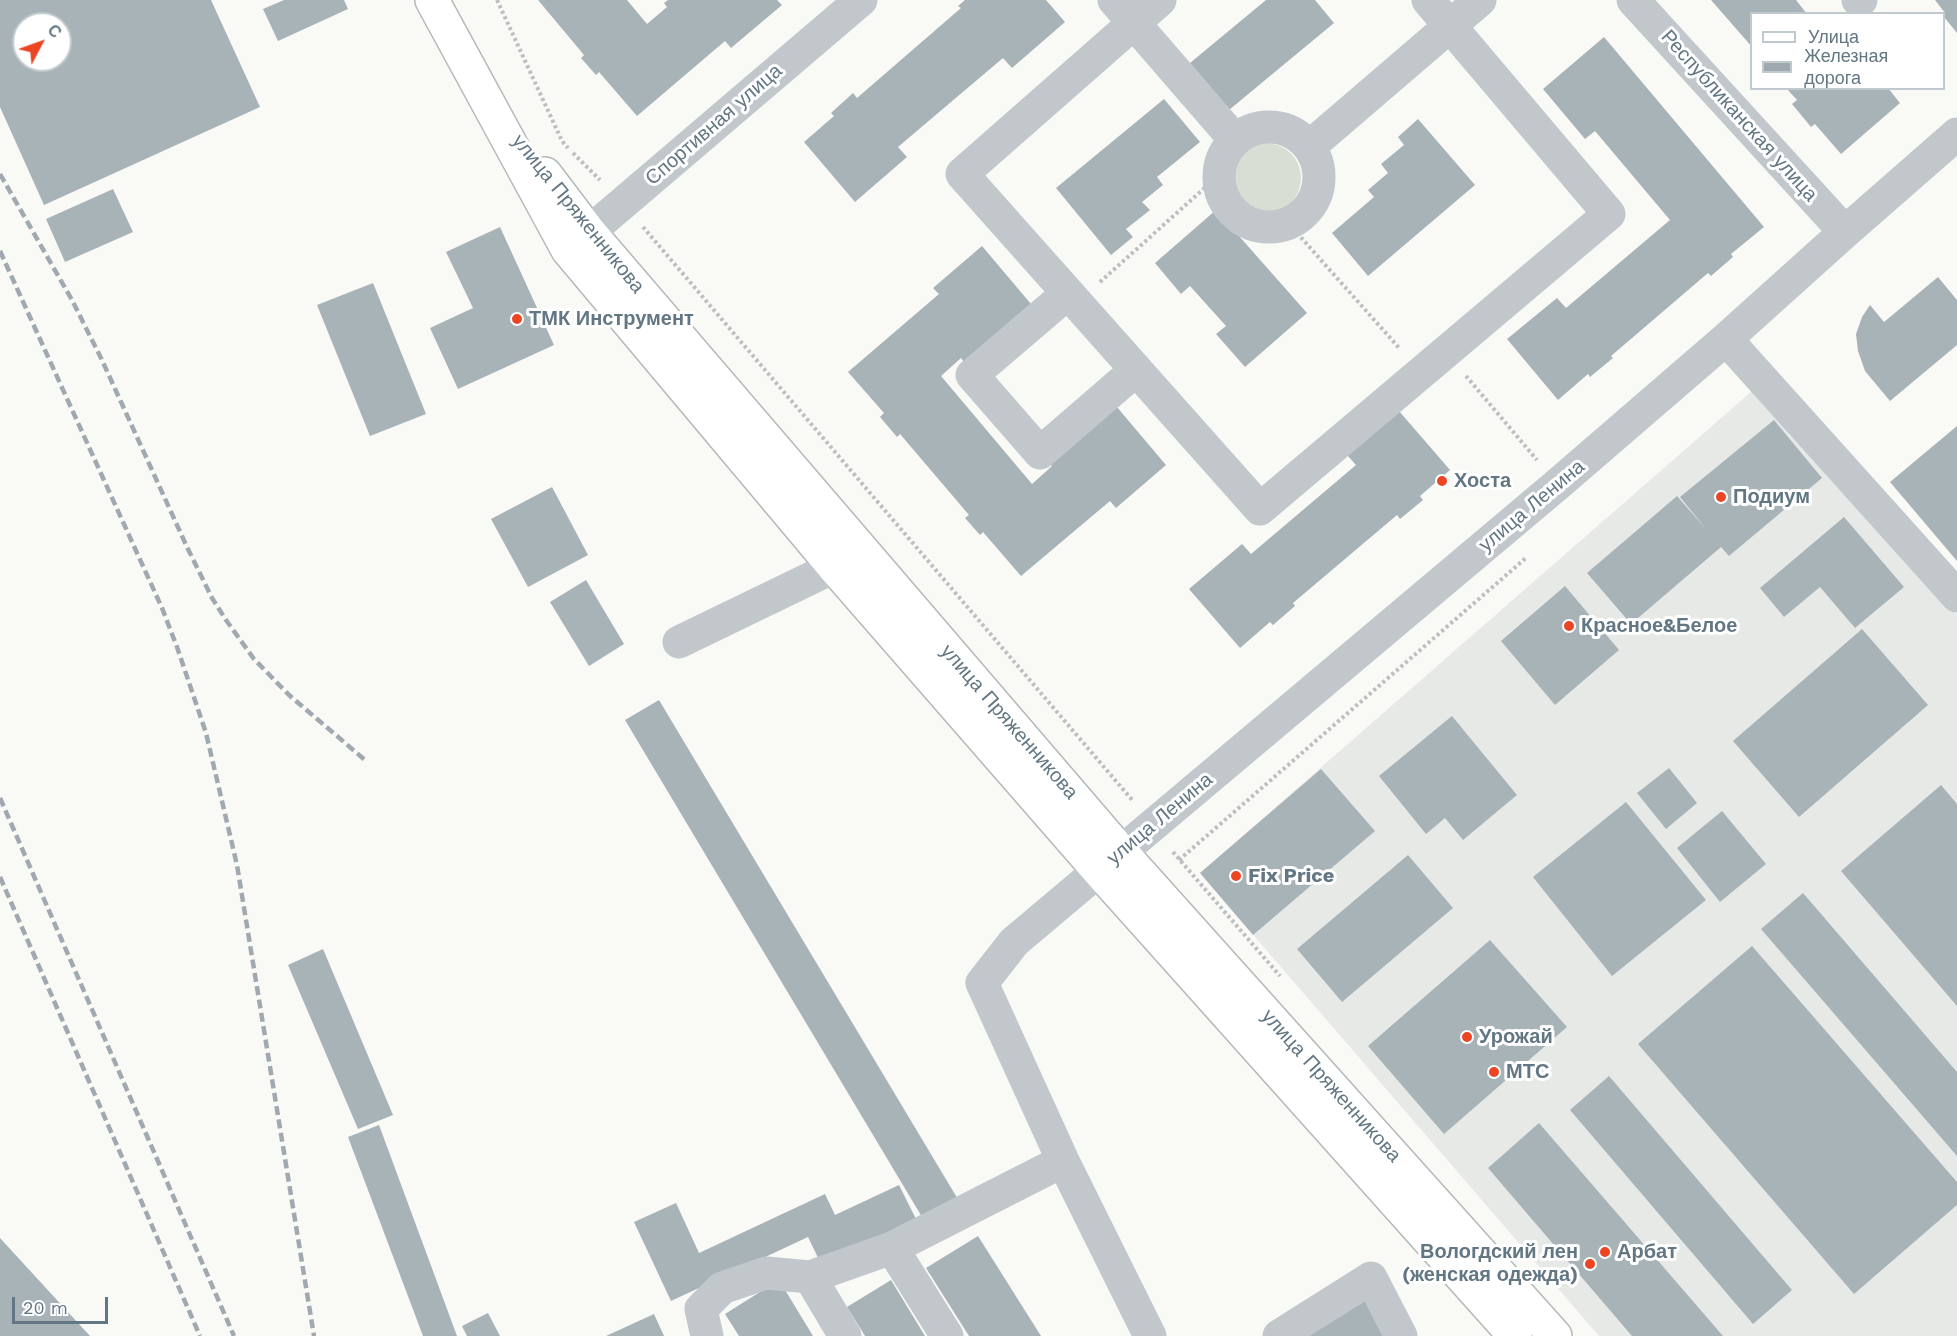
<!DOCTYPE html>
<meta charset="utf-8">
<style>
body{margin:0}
#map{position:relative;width:1957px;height:1336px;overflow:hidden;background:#f9f9f6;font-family:"Work Sans",sans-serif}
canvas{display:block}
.legend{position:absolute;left:1750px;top:12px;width:195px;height:78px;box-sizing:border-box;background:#fff;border:2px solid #c0c9cd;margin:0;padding:8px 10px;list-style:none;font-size:18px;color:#627783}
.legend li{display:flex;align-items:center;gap:12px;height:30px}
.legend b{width:30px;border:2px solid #c0c9cd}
.north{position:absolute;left:12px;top:12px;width:60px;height:60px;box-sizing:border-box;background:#fff;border:2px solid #c0c9cd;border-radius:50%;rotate:49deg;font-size:16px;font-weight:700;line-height:24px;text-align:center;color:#627783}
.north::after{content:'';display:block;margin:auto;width:21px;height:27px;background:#eb4524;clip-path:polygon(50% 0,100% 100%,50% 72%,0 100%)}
.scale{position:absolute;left:12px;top:1297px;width:96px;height:27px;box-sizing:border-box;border:3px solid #627783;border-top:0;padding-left:8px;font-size:18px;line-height:21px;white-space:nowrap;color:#627783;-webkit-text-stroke:4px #fff;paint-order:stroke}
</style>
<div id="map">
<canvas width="1957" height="1336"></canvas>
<ul class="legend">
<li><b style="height:8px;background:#fff"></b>Улица</li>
<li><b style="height:8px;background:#a0a9af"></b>Железная дорога</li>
</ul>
<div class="north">С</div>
<div class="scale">20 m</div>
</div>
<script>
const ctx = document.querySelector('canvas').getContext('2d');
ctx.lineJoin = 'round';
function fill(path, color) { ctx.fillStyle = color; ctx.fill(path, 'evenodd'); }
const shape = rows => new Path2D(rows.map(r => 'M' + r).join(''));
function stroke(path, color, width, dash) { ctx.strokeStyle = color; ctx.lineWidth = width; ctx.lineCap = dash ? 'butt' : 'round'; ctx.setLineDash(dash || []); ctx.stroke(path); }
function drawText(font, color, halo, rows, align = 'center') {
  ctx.font = font + ' "Work Sans",sans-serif'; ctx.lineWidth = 6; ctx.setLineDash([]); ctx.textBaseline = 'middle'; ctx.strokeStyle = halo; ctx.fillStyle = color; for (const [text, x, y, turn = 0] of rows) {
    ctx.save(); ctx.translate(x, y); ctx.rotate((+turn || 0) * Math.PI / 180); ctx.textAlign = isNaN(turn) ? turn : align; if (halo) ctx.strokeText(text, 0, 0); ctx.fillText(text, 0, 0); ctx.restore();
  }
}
fill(shape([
 [1759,385,1957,615,1957,1336,1599,1336,1200,873]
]), '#e7e9e7');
fill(shape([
 '1231 178a35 35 0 1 1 70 0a35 35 0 1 1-70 0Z'
]), '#d9ded5');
fill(shape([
 [0,0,211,0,260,107,44,205,0,107],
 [24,24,60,24,60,60,24,60],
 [284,0,344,0,348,9,278,41,263,9],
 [538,0,627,0,647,24,667,7,664,3,668,0,777,0,782,5,731,48,725,41,637,116,599,72,596,75,581,58,584,55],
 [965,0,1046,0,1065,22,1012,68,1003,58,951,102,898,147,907,157,855,202,804,142,834,116,831,113,853,93,857,98,961,8,958,6],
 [1266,0,1315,0,1334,23,1229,110,1190,63],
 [1711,0,1796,0,1807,14,1752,14,1752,47],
 [1935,0,1957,0,1957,33,1944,17,1945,13],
 [1604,37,1764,227,1731,254,1733,257,1711,276,1708,273,1611,356,1613,358,1590,377,1588,374,1558,400,1507,339,1557,298,1566,308,1670,220,1595,131,1585,139,1543,89],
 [1786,88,1888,88,1900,103,1841,154,1815,124,1811,127,1792,104,1797,100],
 [1164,99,1200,142,1157,177,1163,185,1142,202,1150,210,1126,229,1133,237,1111,255,1056,188],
 [1418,119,1475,185,1368,276,1332,233,1374,197,1368,190,1388,173,1381,164,1404,145,1398,137],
 [113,189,133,232,65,262,46,219],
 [1216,210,1307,313,1245,367,1216,334,1226,326,1190,286,1181,294,1155,263],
 [500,227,554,345,458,389,430,328,473,308,446,252],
 [982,246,1031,304,964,362,961,358,941,376,1032,484,1052,466,1049,463,1116,406,1166,465,1116,508,1110,501,1021,576,983,532,980,535,965,518,969,515,900,434,897,437,880,417,884,413,848,372,939,294,933,288],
 [1938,277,1957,300,1957,345,1890,401,1865,371,1858,351,1856,334,1862,317,1870,305,1884,322],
 [373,283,426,414,370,436,317,305],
 [1399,411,1450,470,1420,496,1423,500,1400,519,1397,515,1293,603,1295,606,1273,625,1270,622,1240,648,1189,589,1242,544,1251,554,1356,465,1347,455],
 [1774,420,1822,478,1729,556,1721,547,1631,624,1587,573,1677,496,1706,529,1680,497],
 [1957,426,1957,561,1890,482],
 [552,487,588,555,528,587,491,519],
 [1844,517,1904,587,1855,628,1820,587,1784,617,1760,588],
 [586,580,624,644,589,666,550,602],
 [1565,586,1619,650,1555,705,1501,641],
 [1862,629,1928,705,1799,817,1733,741],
 [659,700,959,1201,925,1222,625,720],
 [1452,716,1517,795,1463,840,1445,818,1426,834,1379,776],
 [1669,768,1697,803,1666,829,1637,793],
 [1321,769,1375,831,1253,935,1200,873],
 [1941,785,1957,804,1957,1006,1841,871],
 [1626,802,1706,900,1612,976,1533,877],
 [1722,811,1766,864,1720,902,1677,848],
 [1408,855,1453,908,1342,1002,1297,949],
 [1803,893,1957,1072,1957,1156,1761,929],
 [1490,940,1567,1027,1444,1134,1368,1046],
 [1752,946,1957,1182,1957,1205,1854,1294,1638,1044],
 [323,949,393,1115,358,1129,288,965],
 [1609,1076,1792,1290,1753,1324,1570,1110],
 [1539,1123,1723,1336,1632,1336,1488,1168],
 [379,1125,457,1336,423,1336,348,1137],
 [899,1185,916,1219,821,1264,808,1237,671,1301,634,1222,676,1203,699,1253,825,1194,835,1215],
 [978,1236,1041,1336,969,1336,926,1268],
 [0,1238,90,1336,0,1336],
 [779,1280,813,1336,739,1336,725,1314],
 [891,1280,925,1336,865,1336,847,1307],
 [1364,1299,1383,1336,1292,1336],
 [488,1313,500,1336,467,1336,462,1326],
 [654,1314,664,1336,606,1336]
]), '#a8b3b8');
const major = shape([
 [432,0,568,250,834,567,1099,871,1515,1336],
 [545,174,589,232,1121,852,1555,1336]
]);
stroke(major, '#b2b9bd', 36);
stroke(shape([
 [497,0,562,141,568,148],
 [573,153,600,180],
 [1289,224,1400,349],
 [643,227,1133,801],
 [1100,282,1218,176],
 [1466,376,1537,460],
 [1173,852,1280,976],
 [1179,860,1527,557]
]), '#bbbfc2', 4, [3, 3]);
stroke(shape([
 [1114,0,1235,140],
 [1160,0,962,174,1260,509,1609,214,1450,26,1309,147],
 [1428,0,1450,26,1480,0],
 [1633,0,1845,232],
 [1858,0,1860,1,1861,0],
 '1219 177a50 50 0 1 1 100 0a50 50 0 1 1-100 0Z',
 [568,250,861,0],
 [1068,293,972,375,1040,453,1136,370],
 [1726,339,1957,596],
 [679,642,834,567],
 [892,1248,947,1336],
 [810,1277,845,1336],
 [707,1336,701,1309,722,1288,766,1273,810,1277,892,1248,1063,1161],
 [1150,1336,1063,1161,982,983,1014,942,1558,484,1726,339,1845,232,1957,134],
 [1279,1336,1371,1278,1401,1336]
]), '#c1c7ca', 33);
stroke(major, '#fff', 33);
stroke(shape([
 [0,174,72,300,101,358,187,547,212,598,226,620,254,659,289,695,365,760],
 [0,251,162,608,177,647,206,733,237,865,314,1336],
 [0,798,234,1336],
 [0,877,200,1336]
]), '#a0a9af', 4.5, [9, 4.5]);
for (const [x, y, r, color] of [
 [517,319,6,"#eb4524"],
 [1442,481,6,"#eb4524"],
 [1721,497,6,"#eb4524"],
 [1569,626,6,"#eb4524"],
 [1236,876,6,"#eb4524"],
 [1467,1037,6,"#eb4524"],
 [1494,1072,6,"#eb4524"],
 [1605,1252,6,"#eb4524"],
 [1590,1264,6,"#eb4524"]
]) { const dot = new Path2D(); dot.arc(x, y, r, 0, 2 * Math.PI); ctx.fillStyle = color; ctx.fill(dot); stroke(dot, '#fff', 2); }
drawText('20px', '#627783', '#fff', [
 ["Республиканская улица",1739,116,48],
 ["Спортивная улица",714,125,-41],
 ["улица Пряженникова",578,214,51],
 ["улица Ленина",1532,506,-40],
 ["улица Пряженникова",1009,722,49],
 ["улица Ленина",1160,819,-40],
 ["улица Пряженникова",1331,1086,48]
]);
drawText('bold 20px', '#627783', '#fff', [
 ["ТМК Инструмент",529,319],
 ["Хоста",1454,481],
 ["Подиум",1733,497],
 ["Красное&Белое",1581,626],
 ["Fix Price",1248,876],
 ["Урожай",1479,1037],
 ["МТС",1506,1072],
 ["Вологдский лен",1578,1252,"right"],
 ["(женская одежда)",1578,1275,"right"],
 ["Арбат",1617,1252]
], 'left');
</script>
